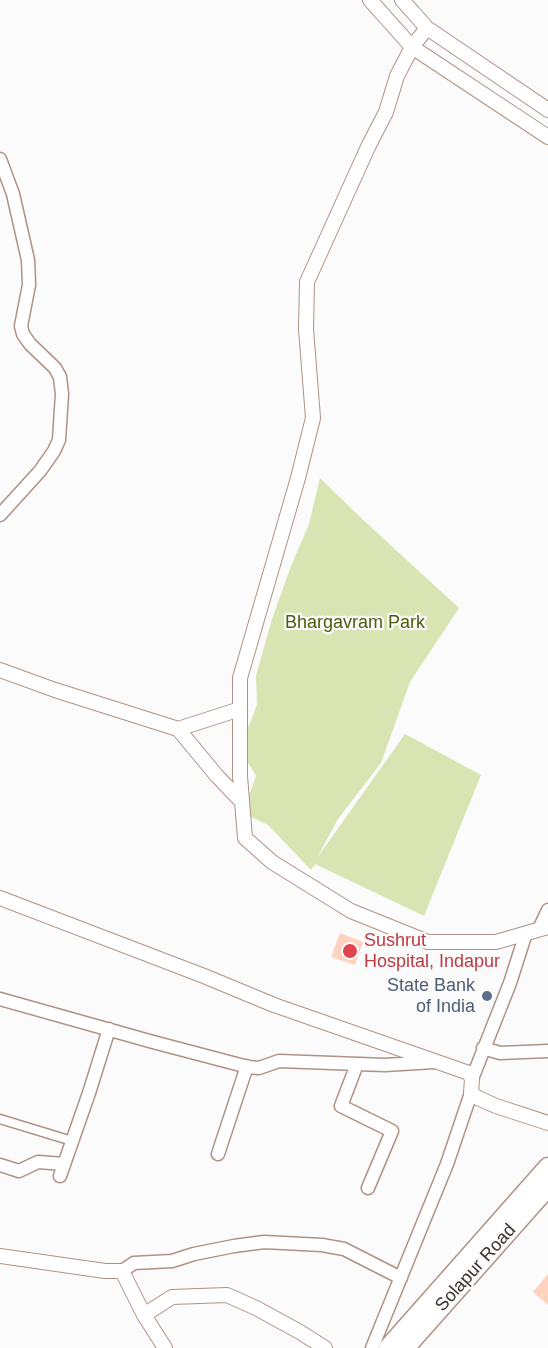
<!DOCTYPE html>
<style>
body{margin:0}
canvas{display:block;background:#fbfbfb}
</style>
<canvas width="548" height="1348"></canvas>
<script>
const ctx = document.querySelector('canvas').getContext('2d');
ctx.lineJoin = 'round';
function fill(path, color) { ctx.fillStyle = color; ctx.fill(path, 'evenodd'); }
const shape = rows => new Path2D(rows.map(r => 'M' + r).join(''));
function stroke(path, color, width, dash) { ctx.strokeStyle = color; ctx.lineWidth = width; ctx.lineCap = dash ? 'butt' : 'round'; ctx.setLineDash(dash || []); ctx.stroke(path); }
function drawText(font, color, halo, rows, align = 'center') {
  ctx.font = font + ' Arial,sans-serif'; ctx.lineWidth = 4.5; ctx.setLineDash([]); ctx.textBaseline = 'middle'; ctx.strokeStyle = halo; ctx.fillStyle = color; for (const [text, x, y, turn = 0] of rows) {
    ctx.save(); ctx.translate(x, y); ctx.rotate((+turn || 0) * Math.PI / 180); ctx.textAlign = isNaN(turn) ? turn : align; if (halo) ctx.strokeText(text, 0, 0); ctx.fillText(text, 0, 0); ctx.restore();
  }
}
fill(shape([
 [320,478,360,517,459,608,410,682,381,763,338,819,317,858,405,734,481,775,424,916,315,864,311,870,268,825,243,813,256,776,240,749,257,705,256,676,272,619,291,566,309,524]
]), '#d8e4b1');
fill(shape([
 [340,933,363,942,355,965,331,957],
 [548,1274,548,1305,533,1292]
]), '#fed2bf');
const pedestrian = shape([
 [0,1119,72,1141]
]);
const minor = shape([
 [0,159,13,194,28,260,29,285,21,326,23,334,30,344,55,368,60,377,62,394,59,440,54,451,40,471,0,515],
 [539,929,548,910],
 [0,999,153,1042,248,1067,259,1068,279,1061,385,1065,434,1062],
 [483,1048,500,1053,548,1051],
 [357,1064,341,1106,392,1131,368,1188],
 [472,1079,510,983,526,933],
 [218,1154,247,1066],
 [0,1165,19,1171,38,1162,64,1164],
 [60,1176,89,1093,109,1029],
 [122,1271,134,1263,172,1261,194,1254,234,1246,264,1242,322,1245,344,1249,401,1278],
 [372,1348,447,1164,471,1093]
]);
const tertiary = shape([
 [370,0,412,47,548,137],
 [402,0,427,28,548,110],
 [427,28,412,47,397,76,386,112,368,147,307,282,306,329,313,418,298,478,240,678,240,776,245,838,272,862,351,911,428,942,496,942,548,927],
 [0,670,55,690,178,729,240,709],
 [178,729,217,776,242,802],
 [0,898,204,976,274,1005,469,1073,472,1079,471,1093,478,1098,496,1106,548,1123],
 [0,1256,105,1271,122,1271,144,1315,165,1348],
 [144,1315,172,1297,227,1295,256,1308,300,1332,325,1348]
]);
const primary = shape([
 [406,1347,548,1187],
 [388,1348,548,1167]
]);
stroke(pedestrian, '#ae9285', 11);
stroke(minor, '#ae9285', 15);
stroke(tertiary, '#ae9285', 16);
stroke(primary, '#ae9285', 21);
stroke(pedestrian, '#fff', 8);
stroke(minor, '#fff', 12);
stroke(tertiary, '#fff', 14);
stroke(primary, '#fff', 18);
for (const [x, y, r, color] of [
 [350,951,8,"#e0444e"],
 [487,996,6,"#5c6f8a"]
]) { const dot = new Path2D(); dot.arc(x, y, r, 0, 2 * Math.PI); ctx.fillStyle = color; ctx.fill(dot); stroke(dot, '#fbfbfb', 2); }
drawText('18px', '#4f5c0c', '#fbfbfb', [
 ["Bhargavram Park",355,623]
]);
drawText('18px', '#be3a42', '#fbfbfb', [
 ["Sushrut",364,941],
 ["Hospital, Indapur",364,962]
], 'left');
drawText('18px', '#4e5e75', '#fbfbfb', [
 ["State Bank",475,986],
 ["of India",475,1007]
], 'right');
drawText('18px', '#3e322d', '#fbfbfb', [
 ["Solapur Road",476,1268,-48]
]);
</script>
